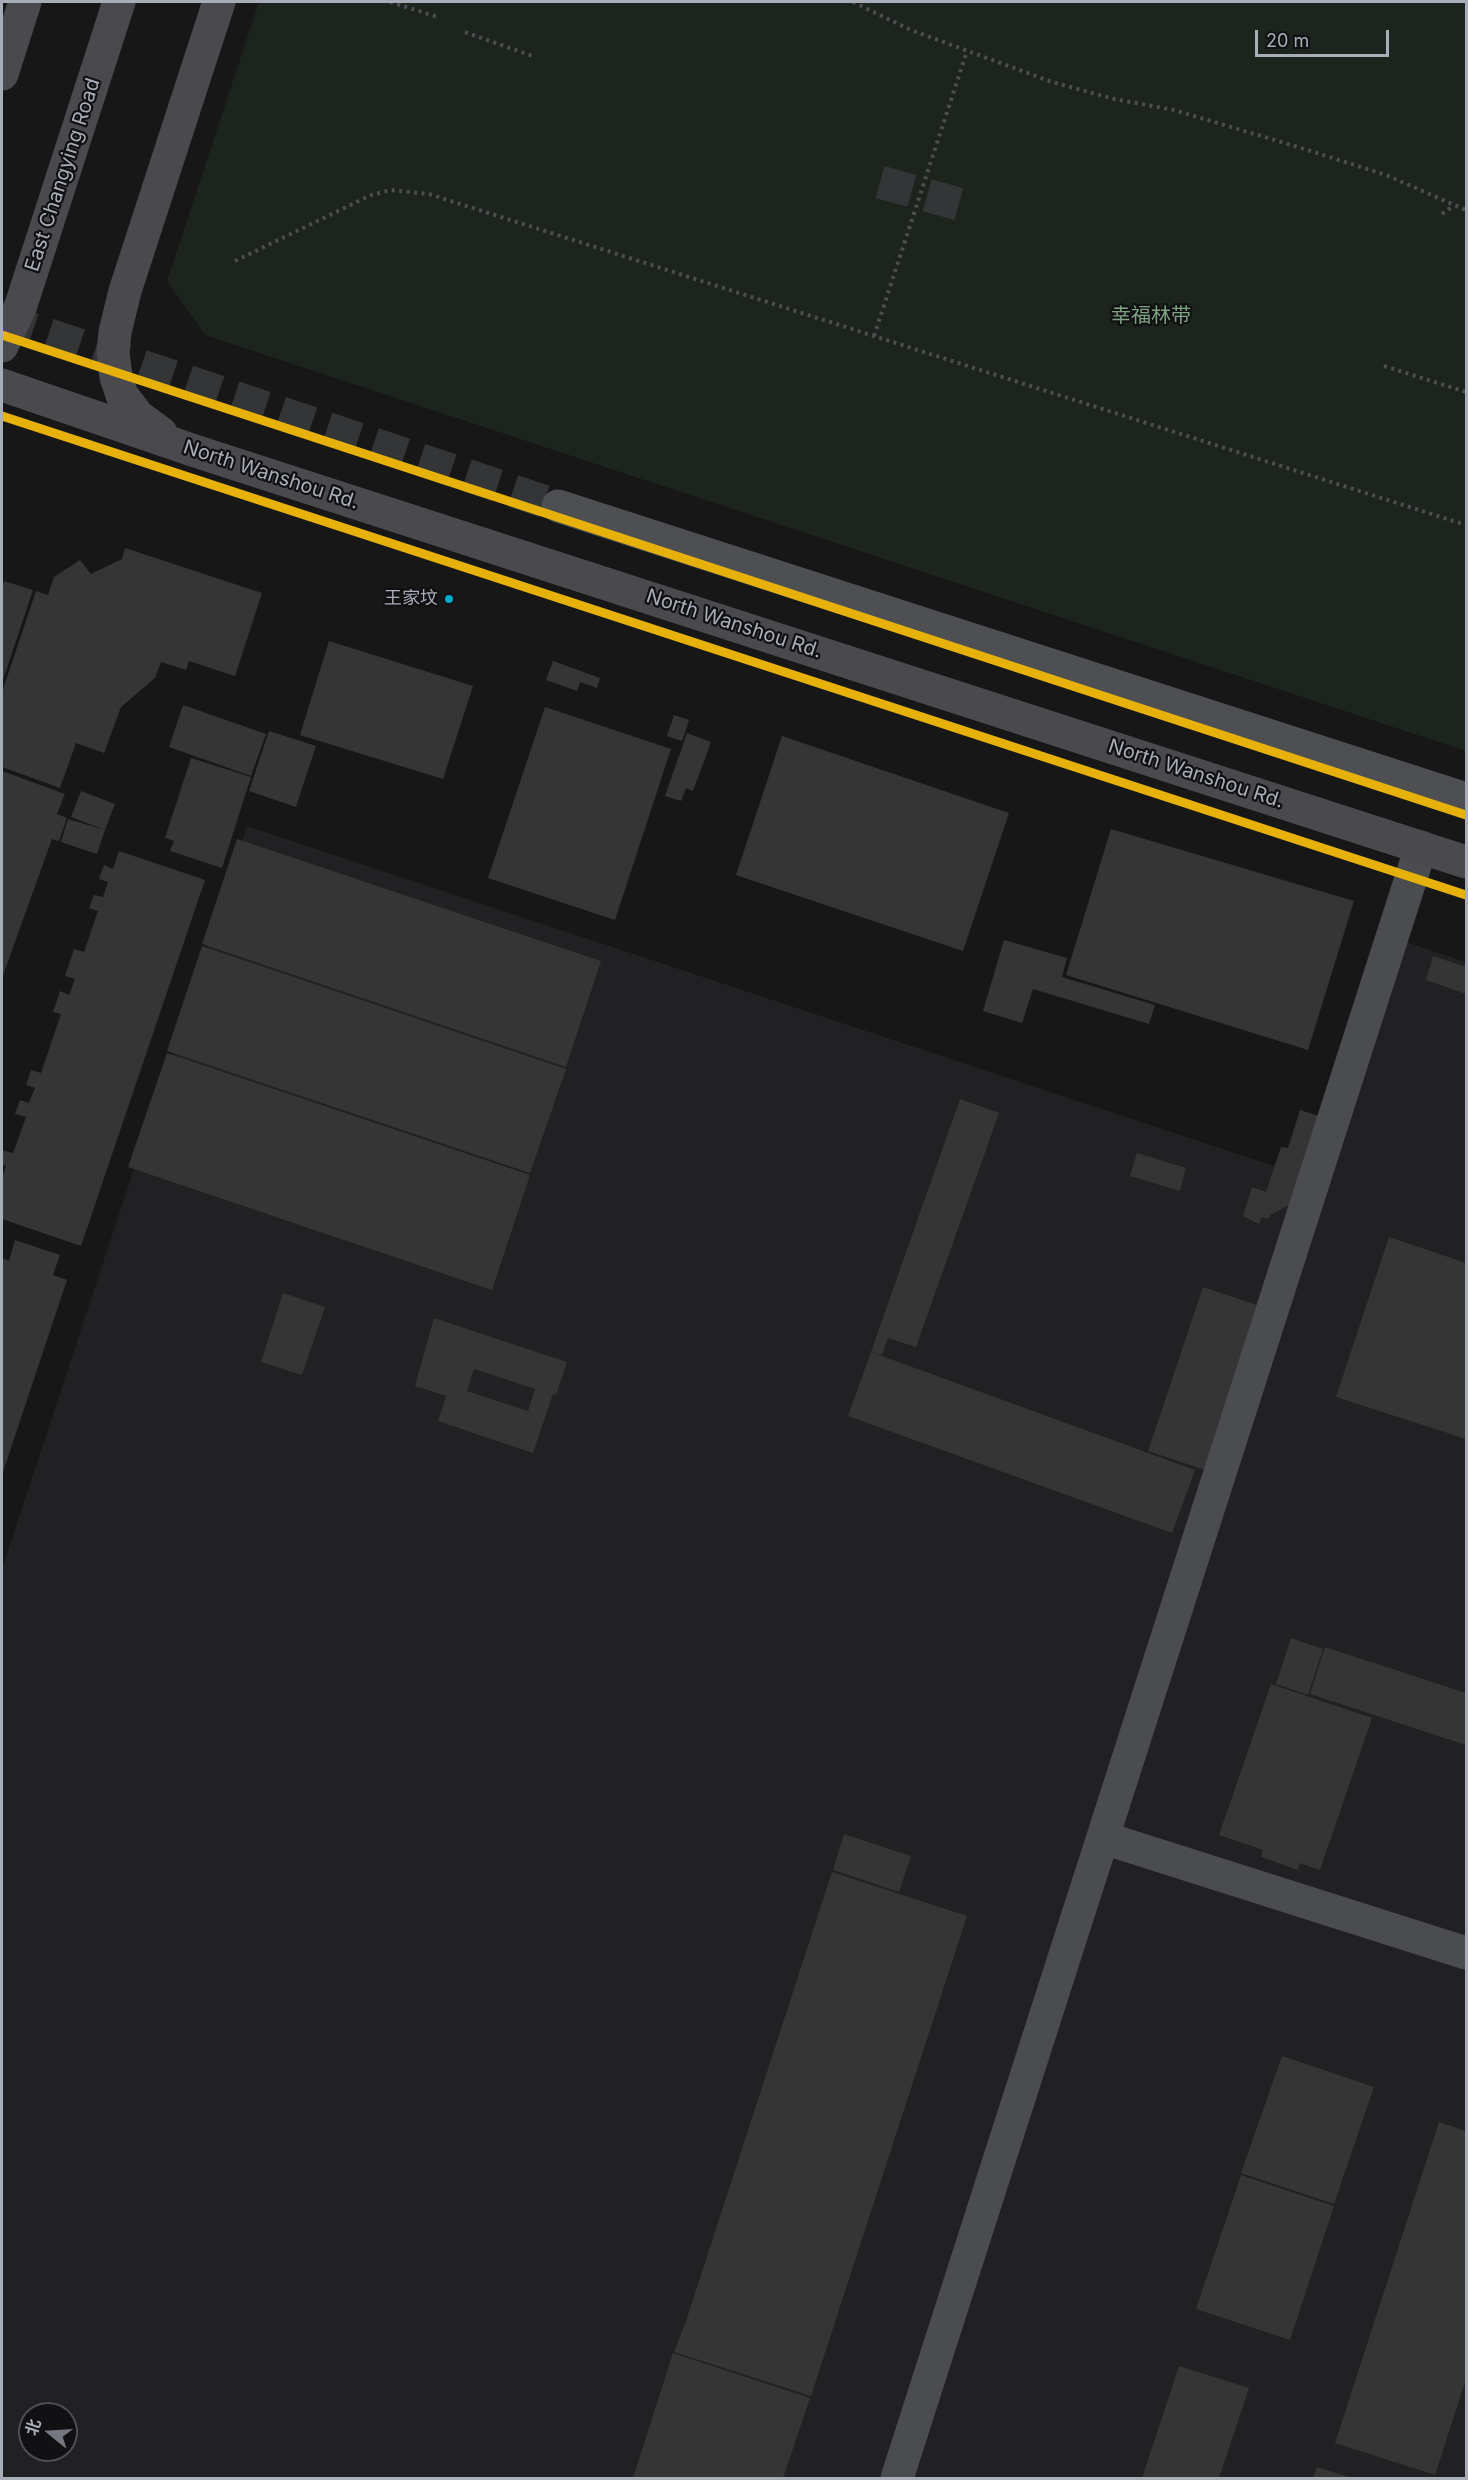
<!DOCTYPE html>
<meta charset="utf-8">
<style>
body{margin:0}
#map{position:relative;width:1468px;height:2480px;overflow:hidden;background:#171717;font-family:Inter,"Noto Sans SC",sans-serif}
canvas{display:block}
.frame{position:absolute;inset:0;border:3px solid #a8adb8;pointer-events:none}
.north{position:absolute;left:18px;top:2402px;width:60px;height:60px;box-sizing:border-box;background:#111113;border:2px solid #4d4f55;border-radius:50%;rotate:288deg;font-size:16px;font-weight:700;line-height:24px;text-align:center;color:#a8adb8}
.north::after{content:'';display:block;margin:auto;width:21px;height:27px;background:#757880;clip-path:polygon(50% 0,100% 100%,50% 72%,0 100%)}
.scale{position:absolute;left:1255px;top:30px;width:134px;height:27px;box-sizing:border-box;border:3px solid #a8adb8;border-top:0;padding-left:8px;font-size:18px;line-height:21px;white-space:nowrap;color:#a8adb8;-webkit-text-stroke:4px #111113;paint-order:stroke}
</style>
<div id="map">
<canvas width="1468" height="2480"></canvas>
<div class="frame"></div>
<div class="north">北</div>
<div class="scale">20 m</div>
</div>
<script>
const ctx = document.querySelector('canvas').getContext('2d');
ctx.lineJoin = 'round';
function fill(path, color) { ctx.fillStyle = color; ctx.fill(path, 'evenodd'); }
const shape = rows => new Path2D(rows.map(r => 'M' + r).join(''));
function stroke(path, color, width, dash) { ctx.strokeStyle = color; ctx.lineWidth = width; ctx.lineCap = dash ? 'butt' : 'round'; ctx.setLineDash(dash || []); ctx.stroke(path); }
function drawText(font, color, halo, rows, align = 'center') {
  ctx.font = font + ' Inter,"Noto Sans SC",sans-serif'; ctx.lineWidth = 4.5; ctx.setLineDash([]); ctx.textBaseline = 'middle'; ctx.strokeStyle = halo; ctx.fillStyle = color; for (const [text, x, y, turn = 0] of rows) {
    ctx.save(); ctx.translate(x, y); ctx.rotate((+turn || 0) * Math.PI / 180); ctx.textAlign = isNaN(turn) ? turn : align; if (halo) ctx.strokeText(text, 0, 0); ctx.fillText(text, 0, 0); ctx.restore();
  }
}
fill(shape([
 [247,826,1304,1176,1384,935,1466,962,1466,2478,2,2478,2,1569],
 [30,2414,66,2414,66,2450,30,2450]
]), '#212123');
fill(shape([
 [259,2,1466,2,1466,751,205,335,167,281]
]), '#1d241e');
fill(shape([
 [125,548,262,593,235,676,189,661,186,670,161,662,155,678,121,707,104,753,76,743,60,788,2,767,2,692,36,591,48,595,54,577,80,560,91,574,122,559],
 [4,581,33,590,2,683,2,588],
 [329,641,473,686,443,779,300,735],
 [553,661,600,678,597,688,580,682,577,691,546,680],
 [183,705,266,734,251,776,169,747],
 [545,707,671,749,615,920,488,878],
 [674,715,689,720,682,741,667,736],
 [269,731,316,746,296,807,249,791],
 [687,733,711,742,693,791,686,788,681,801,665,796],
 [782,736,1009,813,963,951,736,875],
 [191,758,251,777,222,868,170,851,174,841,165,838],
 [2,771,65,794,57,814,67,818,59,841,52,839,2,978],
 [81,791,115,804,105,830,71,817],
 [68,819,105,830,97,854,61,842],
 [1111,829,1354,901,1308,1050,1066,975],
 [237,839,601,961,566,1067,202,944],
 [119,851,205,880,81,1246,2,1219,2,1178,6,1166,2,1165,2,1150,13,1153,26,1117,15,1114,20,1100,29,1103,35,1088,26,1085,31,1070,41,1073,61,1014,53,1012,60,991,69,995,75,979,65,976,74,949,84,952,98,911,89,908,94,895,103,897,108,882,99,879,104,865,113,869],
 [1004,940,1067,958,1062,977,1155,1005,1149,1024,1033,989,1022,1023,983,1011],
 [202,946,566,1069,530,1173,167,1051],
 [1433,956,1466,967,1466,994,1426,980],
 [167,1053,530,1175,492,1290,128,1167],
 [960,1099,999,1113,916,1347,888,1338,882,1355,871,1352],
 [1300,1110,1319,1116,1295,1202,1270,1215,1268,1219,1262,1217,1259,1224,1243,1216,1252,1187,1266,1192,1281,1147,1288,1148],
 [1137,1153,1186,1168,1180,1191,1130,1176],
 [1389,1237,1466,1263,1466,1439,1336,1397],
 [15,1240,60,1255,53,1275,67,1280,2,1475,2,1258,9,1261],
 [1203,1287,1263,1307,1208,1471,1148,1451],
 [283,1293,325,1307,302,1375,261,1362],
 [434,1318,567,1362,556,1395,553,1394,533,1453,438,1421,446,1396,415,1386],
 [474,1369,535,1389,528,1411,467,1391],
 [871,1352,1195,1470,1172,1533,848,1416],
 [1291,1638,1323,1649,1308,1695,1276,1684],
 [1325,1647,1466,1693,1466,1745,1310,1694],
 [1271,1684,1372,1718,1320,1870,1300,1863,1298,1870,1261,1857,1263,1850,1219,1835],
 [844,1834,911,1856,899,1892,833,1870],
 [832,1872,967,1916,811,2396,674,2352,686,2321],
 [1282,2056,1374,2087,1334,2204,1241,2173],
 [1439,2122,1466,2131,1466,2379,1435,2475,1335,2443],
 [1241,2175,1334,2206,1290,2340,1196,2309],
 [673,2353,810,2398,783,2478,633,2478],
 [1179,2366,1249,2388,1219,2478,1142,2478],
 [1317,2467,1352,2478,1313,2478]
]), '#353536');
stroke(shape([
 [880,182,969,207]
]), '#343537', 33, [33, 16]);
stroke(shape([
 [2,319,558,506]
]), '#343537', 33, [33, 16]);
stroke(shape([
 [390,2,438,17],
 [853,2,911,30,1052,82,1114,99,1174,110,1298,147,1386,175,1466,210],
 [465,32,535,57],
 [1442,214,1453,206],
 [235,261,371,195,391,190,429,194,1466,525],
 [874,336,967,51],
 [1384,366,1466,392]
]), '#4d4e52', 4, [3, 4.5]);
stroke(shape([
 [1104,1838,1466,1953],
 [897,2478,1421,847]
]), '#4b4c50', 33);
stroke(shape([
 [2,74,25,2],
 [2,346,21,305,119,2],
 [2,385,195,451,1466,862],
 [161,433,138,416,122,395,116,377,113,352,115,332,125,291,219,2]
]), '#4a4a4e', 33);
stroke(shape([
 [558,506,1466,799]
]), '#4d4f52', 33);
stroke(shape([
 [2,335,1466,815],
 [2,416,1466,895]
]), '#e6b10b', 9);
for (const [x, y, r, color] of [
 [449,599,5,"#00a9ce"]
]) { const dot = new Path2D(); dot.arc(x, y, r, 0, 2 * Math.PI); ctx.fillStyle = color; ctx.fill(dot); stroke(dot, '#111113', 2); }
drawText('18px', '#a8adb8', '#111113', [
 ["王家坟",438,599]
], 'right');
drawText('20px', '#a8adb8', '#111113', [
 ["East Changying Road",63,175,-72],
 ["North Wanshou Rd.",271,475,18],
 ["North Wanshou Rd.",734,624,18],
 ["North Wanshou Rd.",1196,774,18]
]);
drawText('20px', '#7fa381', '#111113', [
 ["幸福林带",1151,316]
]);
</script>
